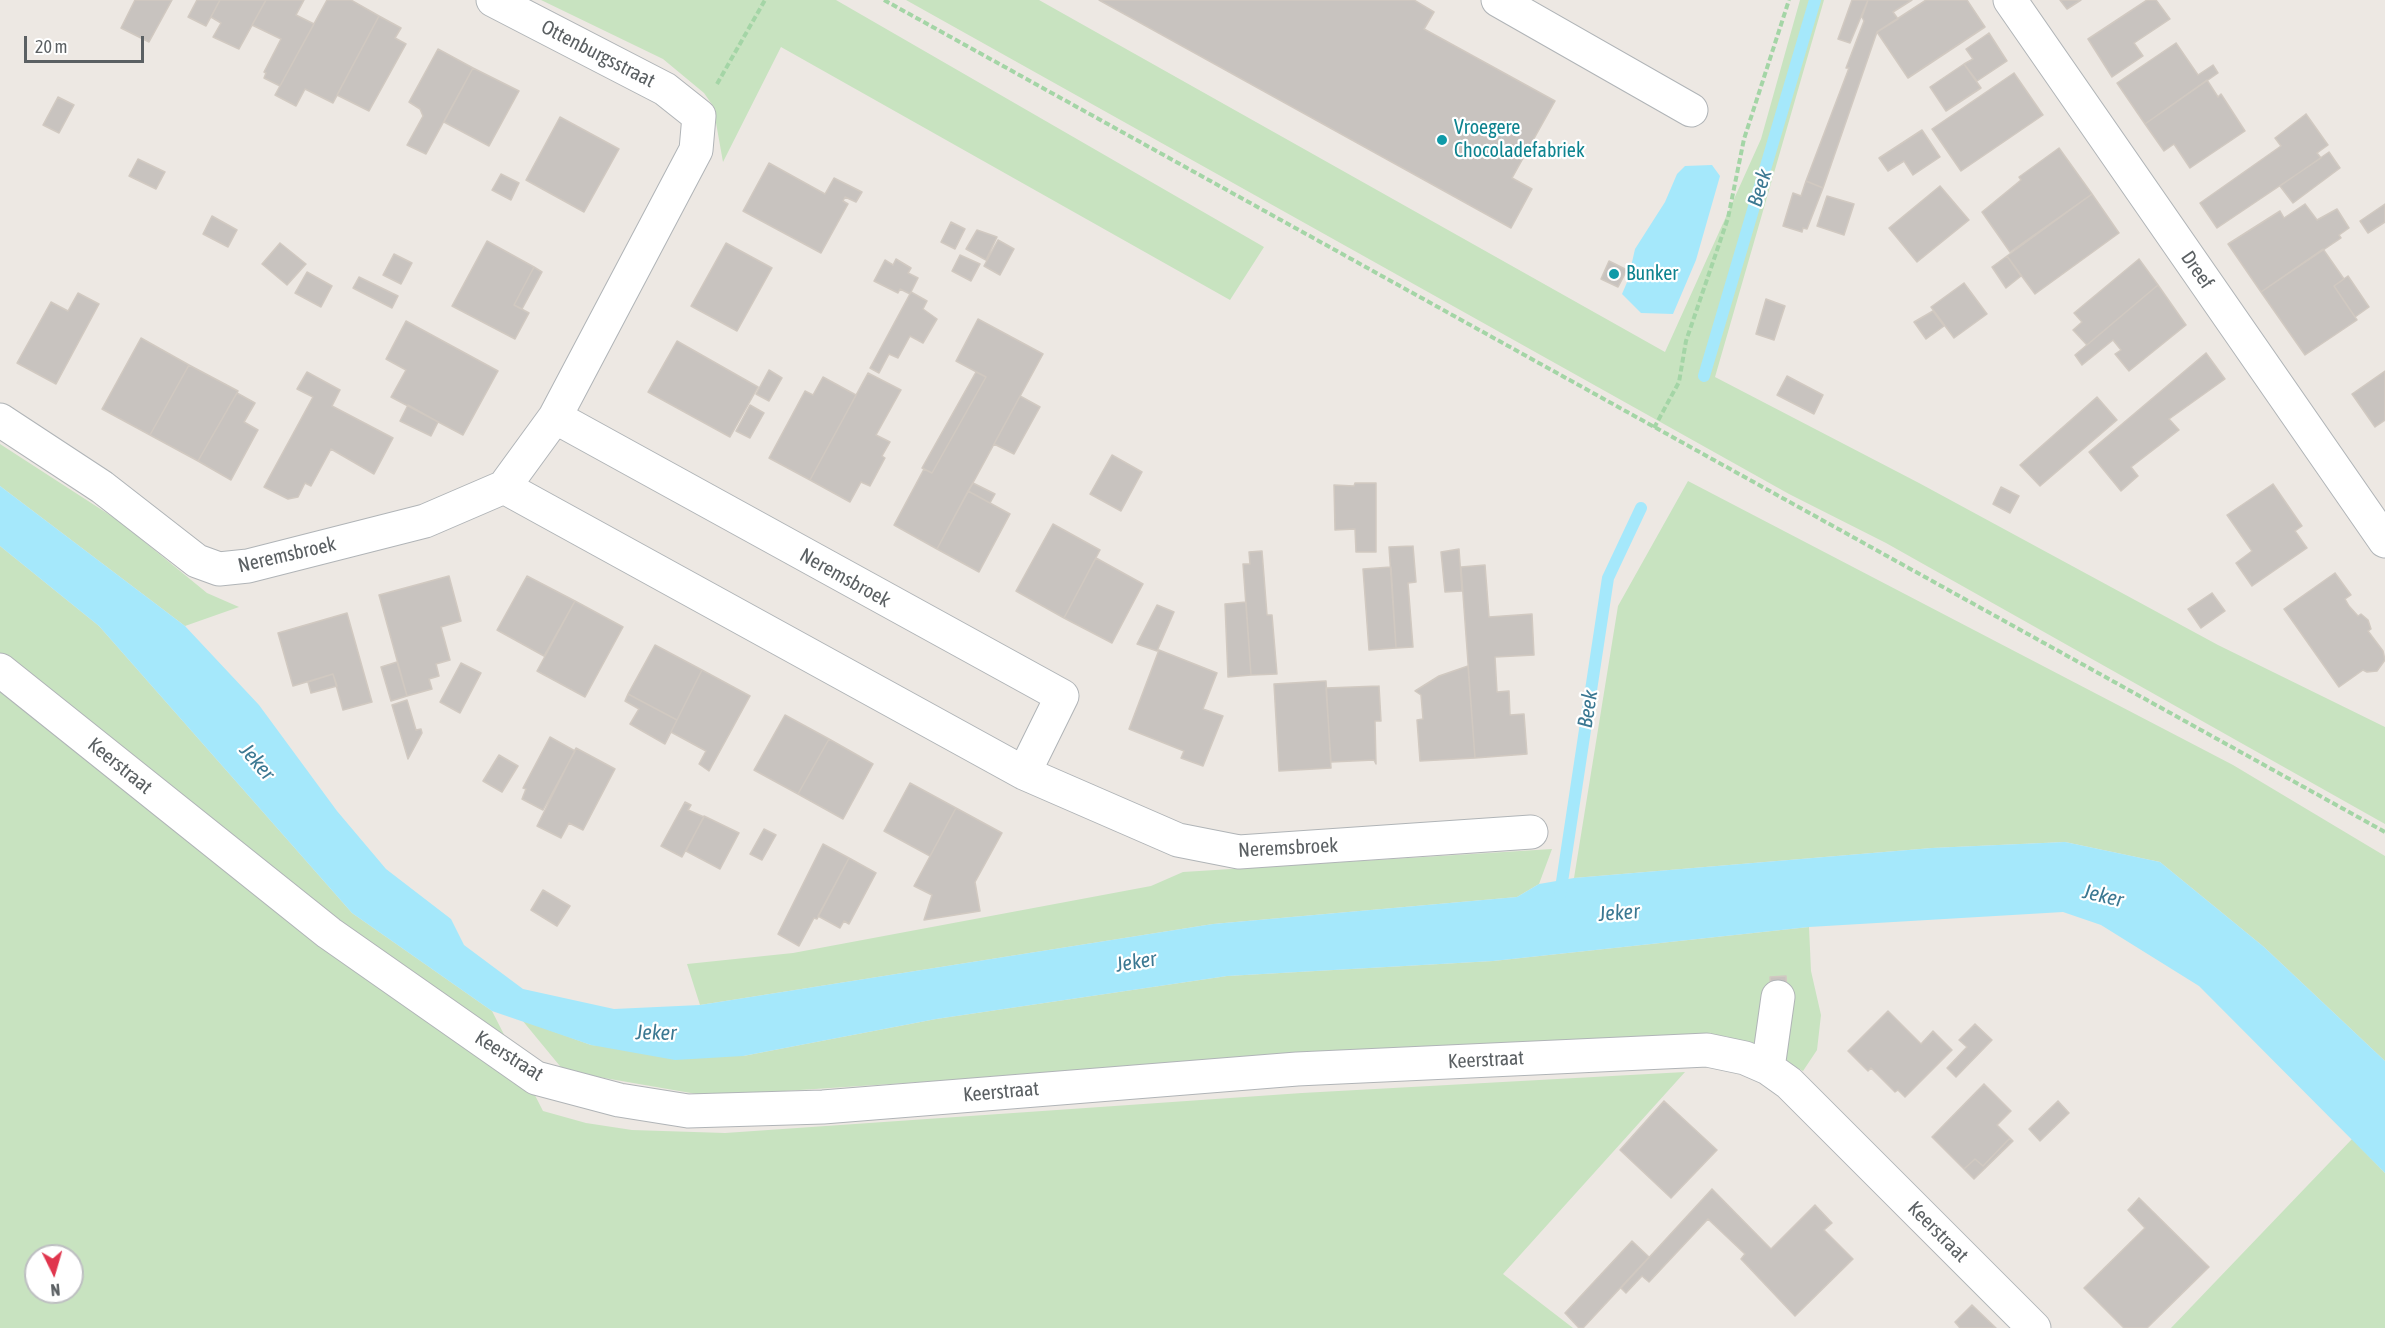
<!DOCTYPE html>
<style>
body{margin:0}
#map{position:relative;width:2385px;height:1328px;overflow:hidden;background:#ede8e3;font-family:"Asap Condensed",sans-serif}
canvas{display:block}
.north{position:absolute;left:24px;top:1244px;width:60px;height:60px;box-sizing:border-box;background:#fff;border:2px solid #bdbfc1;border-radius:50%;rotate:175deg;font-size:16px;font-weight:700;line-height:24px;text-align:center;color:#5b6063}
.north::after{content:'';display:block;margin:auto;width:21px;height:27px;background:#e0354d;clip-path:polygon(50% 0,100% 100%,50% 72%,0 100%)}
.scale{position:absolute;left:24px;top:36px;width:120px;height:27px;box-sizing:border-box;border:3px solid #5b6063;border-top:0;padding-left:8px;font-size:18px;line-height:21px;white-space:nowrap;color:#5b6063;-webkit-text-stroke:4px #fff;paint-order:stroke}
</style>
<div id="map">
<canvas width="2385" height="1328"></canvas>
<div class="north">N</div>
<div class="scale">20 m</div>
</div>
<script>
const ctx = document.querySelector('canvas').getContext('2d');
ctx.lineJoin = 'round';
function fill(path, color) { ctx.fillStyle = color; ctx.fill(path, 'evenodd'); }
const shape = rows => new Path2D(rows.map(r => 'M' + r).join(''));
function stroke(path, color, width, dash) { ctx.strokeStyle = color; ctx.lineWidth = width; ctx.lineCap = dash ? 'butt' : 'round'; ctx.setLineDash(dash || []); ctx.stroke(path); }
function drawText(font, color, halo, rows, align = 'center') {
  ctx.font = font + ' "Asap Condensed",sans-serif'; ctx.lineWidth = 4.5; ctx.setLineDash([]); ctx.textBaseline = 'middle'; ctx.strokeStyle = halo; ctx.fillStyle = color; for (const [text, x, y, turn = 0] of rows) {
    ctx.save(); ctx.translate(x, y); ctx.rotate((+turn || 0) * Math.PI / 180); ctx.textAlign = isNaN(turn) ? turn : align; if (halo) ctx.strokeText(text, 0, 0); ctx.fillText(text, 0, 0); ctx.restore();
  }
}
fill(shape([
 [541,0,836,0,1264,247,1230,300,781,47,723,162,713,106,704,93,663,59],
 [906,0,1039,0,1665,352,1761,139,1800,0,1824,0,1715,377,1919,483,2218,645,2385,727,2385,824,1886,543,1789,494],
 [0,444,119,521,207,593,239,607,185,626,0,486],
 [1688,481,2233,765,2385,856,2385,1061,2264,947,2160,862,2065,842,1932,848,1574,878,1618,606],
 [0,546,99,626,352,913,492,1011,543,1111,586,1123,632,1130,725,1133,1302,1093,1685,1072,1503,1274,1573,1328,0,1328],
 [36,1256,72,1256,72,1292,36,1292],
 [1552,849,1539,884,1517,897,1213,924,700,1005,687,964,793,953,1151,886,1183,872],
 [1809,927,1811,971,1821,1015,1817,1050,1803,1071,1757,1046,1725,1036,1380,1052,708,1096,564,1071,522,1020,591,1045,743,1056,936,1019,1227,976,1493,961],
 [2352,1139,2385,1173,2385,1328,2171,1328]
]), '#c8e3c0');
fill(shape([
 [1712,165,1720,176,1696,260,1673,314,1641,313,1622,294,1628,280,1635,249,1665,202,1677,174,1685,166],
 [0,486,185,626,259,705,337,811,386,869,451,919,464,945,523,989,614,1009,700,1005,1213,924,1517,897,1539,884,1574,878,1932,848,2065,842,2160,862,2264,947,2385,1061,2385,1173,2199,986,2101,925,2063,912,1809,927,1493,961,1227,976,936,1019,743,1056,675,1060,591,1045,492,1011,352,913,99,626,0,546]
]), '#a5e8fb');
stroke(shape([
 [1704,376,1815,0],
 [1560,895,1608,578,1641,508]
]), '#a5e8fb', 12);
const building = shape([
 [135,0,172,0,149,42,121,28,135,0],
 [197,0,220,0,206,26,188,17,197,0],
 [220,0,266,0,239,49,213,37,221,23,211,17,220,0],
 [266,0,304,0,296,15,314,24,280,86,264,78,266,73,264,72,281,39,252,25,266,0],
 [327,0,351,0,379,16,333,103,305,89,296,106,275,95,327,0],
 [1099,0,1414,0,1434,12,1424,29,1555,101,1512,178,1532,189,1511,228,1099,0],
 [1852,0,1868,0,1850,43,1838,39,1852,0],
 [1868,0,1912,0,1893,12,1898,19,1877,32,1823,188,1806,181,1849,68,1846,68,1864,21,1862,17,1868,0],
 [1926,0,1967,0,1985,27,1908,78,1877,32,1926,0],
 [2060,0,2081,0,2067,9,2060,0],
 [2147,0,2156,0,2170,19,2134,43,2143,56,2112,77,2088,39,2147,0],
 [379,16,401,28,395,38,406,44,369,111,337,95,379,16],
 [1989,33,2007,61,1977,81,1964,64,1973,59,1966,49,1989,33],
 [2176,43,2198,75,2213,65,2218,73,2145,124,2117,83,2176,43],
 [438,49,473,68,426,154,407,145,423,116,420,109,409,102,438,49],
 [1964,64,1981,88,1946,111,1930,87,1964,64],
 [473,68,519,91,489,146,444,122,473,68],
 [2014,73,2043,115,1961,171,1932,129,2014,73],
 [2207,80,2218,97,2221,94,2245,131,2190,168,2174,144,2164,151,2145,124,2207,80],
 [58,97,74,105,59,133,43,125,58,97],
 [2306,114,2328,145,2317,153,2321,158,2217,228,2200,203,2281,146,2275,138,2306,114],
 [560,117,619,149,584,212,526,180,560,117],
 [1922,130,1940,157,1913,175,1904,161,1888,171,1879,158,1922,130],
 [2059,148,2092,194,2010,252,1982,212,2021,180,2019,177,2059,148],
 [2329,152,2340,168,2293,203,2280,186,2329,152],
 [138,159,165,172,156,189,129,176,138,159],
 [769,163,825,194,834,178,862,192,856,202,845,197,843,201,848,204,821,253,743,211,769,163],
 [501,174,519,183,511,200,492,190,501,174],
 [1806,181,1823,188,1807,229,1803,228,1802,232,1783,226,1793,193,1801,196,1806,181],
 [1940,186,1969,220,1917,262,1889,228,1940,186],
 [2092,194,2119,233,2035,294,2007,256,2092,194],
 [1827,196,1854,204,1844,235,1817,226,1827,196],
 [2305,204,2317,220,2337,209,2349,228,2339,235,2341,238,2261,292,2228,244,2280,211,2284,218,2305,204],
 [2385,204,2385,222,2368,233,2360,221,2385,204],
 [212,216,237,230,228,247,203,234,212,216],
 [951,222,965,229,955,249,941,242,951,222],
 [977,230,997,237,986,260,966,249,977,230],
 [998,240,1014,249,1000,275,984,266,998,240],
 [487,241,534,267,514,305,529,313,515,339,452,306,487,241],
 [280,243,306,264,287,285,262,264,280,243],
 [726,243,772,268,737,331,691,306,726,243],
 [2323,249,2344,279,2334,286,2357,320,2305,355,2261,292,2323,249],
 [394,254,412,263,401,284,383,275,394,254],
 [960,255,980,264,971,281,952,271,960,255],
 [2007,256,2021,276,2006,288,1992,267,2007,256],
 [896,259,911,268,908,273,918,278,910,294,900,289,898,293,874,281,885,260,893,265,896,259],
 [2139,259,2158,285,2087,345,2073,330,2082,322,2074,313,2139,259],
 [1609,261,1627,270,1618,287,1601,279,1609,261],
 [534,267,542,272,522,309,514,305,534,267],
 [307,272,332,286,321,307,295,293,307,272],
 [2348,276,2369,307,2355,317,2334,286,2348,276],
 [359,277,398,296,392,308,353,288,359,277],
 [1964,283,1987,314,1954,338,1931,307,1964,283],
 [2158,285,2186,325,2129,371,2115,354,2121,350,2113,340,2082,365,2075,355,2158,285],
 [911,292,927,301,923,309,937,319,923,343,910,336,898,358,889,354,879,373,870,368,911,292],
 [78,293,99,304,56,384,17,363,51,302,68,311,78,293],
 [1766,299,1785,306,1774,340,1756,334,1766,299],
 [1933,311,1944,326,1926,339,1914,322,1933,311],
 [978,319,1043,354,937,549,894,525,924,469,932,473,986,377,956,361,978,319],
 [406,321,498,371,463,435,391,397,406,370,386,359,406,321],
 [141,338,189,365,150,435,102,409,141,338],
 [677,341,758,387,730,437,648,392,677,341],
 [2206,353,2225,379,2169,419,2179,430,2131,467,2138,476,2121,491,2089,452,2206,353],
 [189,365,238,391,198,461,150,435,189,365],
 [769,370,782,378,769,401,756,394,769,370],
 [2385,371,2385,420,2375,427,2352,394,2385,371],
 [307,372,340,390,332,406,393,438,374,474,331,449,311,486,305,483,298,497,288,499,264,487,313,397,297,389,307,372],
 [976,372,986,377,932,473,922,468,976,372],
 [868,373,901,390,876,435,890,442,882,456,885,458,870,486,861,482,850,502,810,480,868,373],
 [1787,376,1823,395,1814,414,1777,395,1787,376],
 [823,377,856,395,810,480,769,458,805,391,813,395,823,377],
 [237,393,255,403,244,422,258,430,231,480,198,461,237,393],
 [1020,396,1040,407,1014,454,994,444,1020,396],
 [2097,397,2117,420,2040,486,2020,465,2097,397],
 [408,405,438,422,431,436,400,421,408,405],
 [750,405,764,413,750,438,736,431,750,405],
 [1112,455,1142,472,1121,511,1090,494,1112,455],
 [973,483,995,494,990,503,968,491,973,483],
 [1355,483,1376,483,1376,552,1356,552,1355,529,1335,530,1334,485,1354,486,1355,483],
 [2273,484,2302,526,2295,531,2307,548,2252,586,2236,563,2252,551,2227,515,2273,484],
 [2001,487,2019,496,2010,513,1993,504,2001,487],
 [968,491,1010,514,979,572,937,549,968,491],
 [1053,524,1100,550,1064,618,1016,591,1053,524],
 [1413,546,1416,582,1408,583,1413,647,1396,648,1389,547,1413,546],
 [1459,549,1462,591,1445,592,1441,552,1459,549],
 [1262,551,1267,615,1272,615,1277,674,1251,675,1243,564,1250,564,1249,552,1262,551],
 [1096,558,1143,584,1112,643,1064,618,1096,558],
 [1485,565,1489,617,1532,614,1534,655,1495,657,1497,692,1509,691,1510,715,1524,714,1527,754,1475,758,1461,567,1485,565],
 [1391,567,1396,648,1369,650,1363,569,1391,567],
 [2335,573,2351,595,2345,599,2349,606,2358,616,2361,614,2368,620,2371,629,2368,631,2383,651,2385,660,2377,671,2367,672,2363,670,2339,687,2284,609,2335,573],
 [449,576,461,621,441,627,450,660,436,664,439,676,429,679,432,689,407,696,379,595,449,576],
 [527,576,575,601,544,656,497,630,527,576],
 [2212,593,2225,611,2201,628,2188,609,2212,593],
 [575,601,623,627,585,697,537,671,575,601],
 [1246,602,1251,675,1228,677,1225,604,1246,602],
 [1157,605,1174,612,1157,651,1137,644,1157,605],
 [347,613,372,702,343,710,333,674,293,686,278,633,347,613],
 [655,645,702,670,677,720,628,694,655,645],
 [1159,650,1217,673,1203,709,1223,716,1203,766,1181,758,1184,751,1129,729,1159,650],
 [397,662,407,696,391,701,381,667,397,662],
 [461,663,481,673,460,713,440,702,461,663],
 [1468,666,1475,758,1420,761,1417,720,1423,719,1421,695,1415,691,1439,676,1468,666],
 [702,670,750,696,709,771,699,764,706,751,671,732,702,670],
 [333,674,337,686,311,693,308,682,333,674],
 [1326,681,1331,768,1279,771,1274,684,1326,681],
 [1379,686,1381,721,1375,721,1376,764,1374,760,1331,762,1326,688,1379,686],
 [628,694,677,720,665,744,630,724,639,709,625,701,628,694],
 [407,700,416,730,421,729,422,733,408,759,392,705,407,700],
 [785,715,829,739,798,794,754,770,785,715],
 [550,737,575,751,543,810,522,799,526,789,523,788,550,737],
 [829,739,873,764,843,819,798,794,829,739],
 [576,748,615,769,583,830,569,823,561,838,537,826,576,748],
 [499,755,518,766,502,792,483,781,499,755],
 [910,783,956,808,930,856,884,831,910,783],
 [685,802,691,805,688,810,704,817,682,857,661,846,685,802],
 [956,808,1002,833,975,882,980,911,924,920,932,895,914,886,956,808],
 [704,816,739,833,720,869,686,851,704,816],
 [764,829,776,835,762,860,750,854,764,829],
 [823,844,849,858,817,919,814,918,799,946,778,934,823,844],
 [849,858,876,873,849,924,844,921,840,928,818,916,849,858],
 [543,890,570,906,557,926,531,910,543,890],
 [1786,976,1787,995,1771,996,1770,977,1786,976],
 [1888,1011,1921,1044,1933,1031,1952,1050,1905,1097,1898,1090,1895,1092,1871,1068,1868,1071,1848,1051,1888,1011],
 [1975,1024,1992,1040,1956,1077,1947,1068,1967,1047,1959,1040,1975,1024],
 [1984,1084,2011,1111,1997,1125,2010,1138,1983,1166,1975,1159,1964,1169,1932,1137,1984,1084],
 [1664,1101,1717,1150,1671,1198,1620,1150,1664,1101],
 [2058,1101,2069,1113,2040,1141,2029,1129,2058,1101],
 [2010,1138,2013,1141,1974,1179,1964,1169,1975,1159,1983,1166,2010,1138],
 [1712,1189,1771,1249,1815,1205,1832,1223,1824,1230,1853,1259,1795,1316,1741,1259,1745,1254,1708,1219,1649,1282,1642,1276,1626,1293,1621,1288,1712,1189],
 [2139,1198,2209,1267,2147,1328,2124,1328,2084,1288,2145,1228,2128,1210,2139,1198],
 [1632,1241,1649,1257,1583,1328,1579,1328,1565,1313,1632,1241],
 [1972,1305,1996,1328,1960,1328,1955,1322,1972,1305]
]);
fill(building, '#c8c3bf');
stroke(building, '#d1c9c1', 1.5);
const minor = shape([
 [1498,0,1691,110],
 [2010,0,2385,541],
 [555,417,1062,696,1024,773],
 [0,420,102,487,197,561,219,569,248,566,425,521,504,487,555,417,696,150,699,116,665,89,493,0],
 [504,487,1024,773,1178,840,1239,852,1531,832],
 [0,670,329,933,536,1078,619,1100,688,1111,823,1107,1297,1069,1707,1050,1745,1058,1768,1068,1789,1083,2034,1328],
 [1768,1068,1778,997]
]);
stroke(minor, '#b0b4b7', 35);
stroke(shape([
 [884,0,2385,832],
 [717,84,765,0],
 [1654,428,1679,382,1686,341,1728,218,1744,139,1789,0]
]), '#a4d5a6', 4, [6, 3]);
stroke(minor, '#fff', 33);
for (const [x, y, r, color] of [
 [1442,140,6,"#0f9aa8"],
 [1614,274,6,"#0f9aa8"]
]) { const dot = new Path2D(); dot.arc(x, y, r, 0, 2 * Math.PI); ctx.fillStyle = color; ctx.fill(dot); stroke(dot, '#fff', 2); }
drawText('20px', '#5b6063', '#fff', [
 ["Ottenburgsstraat",598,54,27],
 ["Dreef",2197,270,55],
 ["Neremsbroek",287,555,-13],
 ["Neremsbroek",845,578,29],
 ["Keerstraat",120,766,39],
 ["Neremsbroek",1288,848,-3],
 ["Keerstraat",509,1056,32],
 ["Keerstraat",1486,1060,-3],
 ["Keerstraat",1001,1092,-5],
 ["Keerstraat",1938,1232,45]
]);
drawText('20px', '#0d838f', '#fff', [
 ["Vroegere",1454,128],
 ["Chocoladefabriek",1454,151],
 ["Bunker",1626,274]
], 'left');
drawText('italic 21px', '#3b7892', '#fff', [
 ["Beek",1760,188,-73],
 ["Beek",1588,709,-81],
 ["Jeker",257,762,49],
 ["Jeker",2103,896,13],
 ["Jeker",1619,913,-4],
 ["Jeker",1136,962,-9],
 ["Jeker",656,1033,1]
]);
</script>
